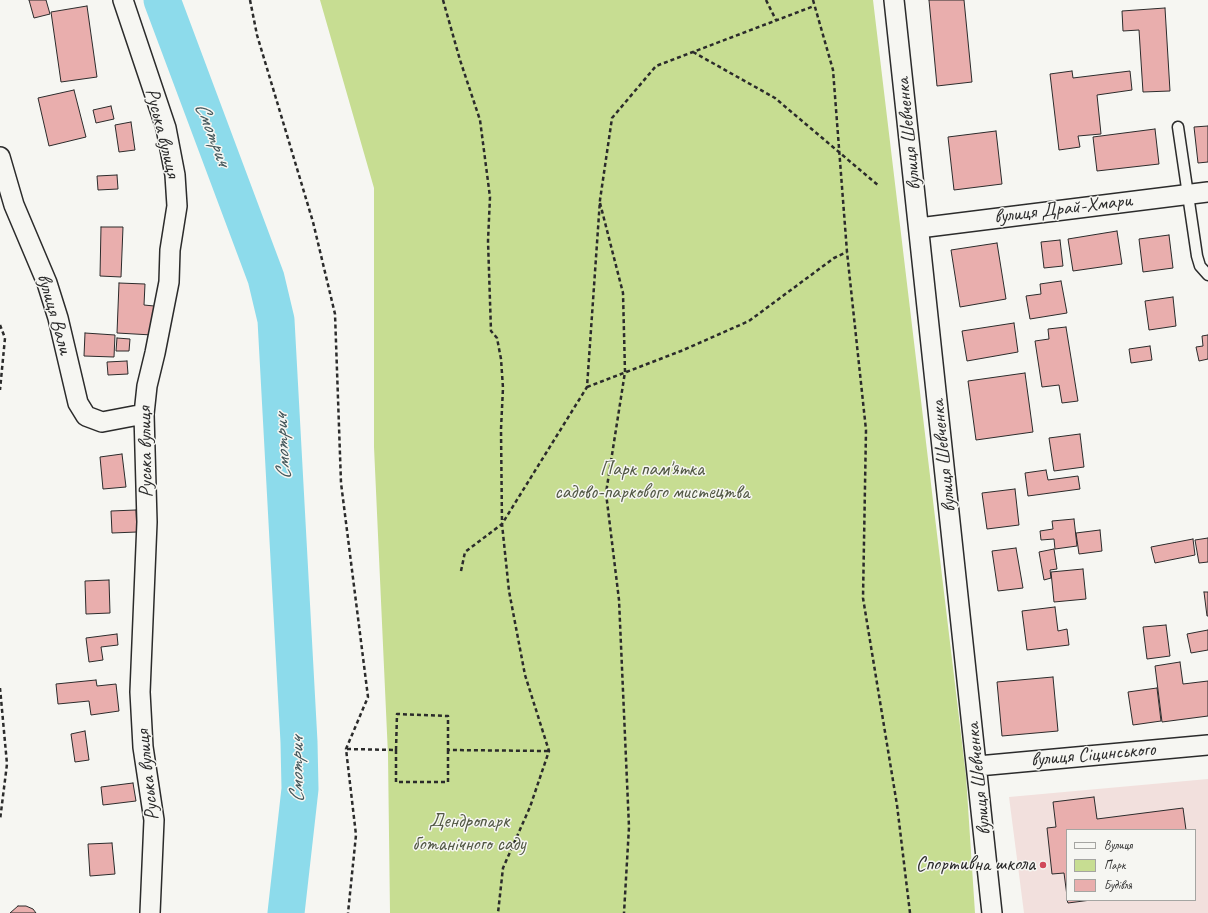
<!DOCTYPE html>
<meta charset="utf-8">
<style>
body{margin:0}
#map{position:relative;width:1208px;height:913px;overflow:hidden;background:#f6f6f2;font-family:Caveat,sans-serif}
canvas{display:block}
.legend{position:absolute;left:1066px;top:829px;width:130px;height:72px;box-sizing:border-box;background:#f6f6f2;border:1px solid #a5a5a2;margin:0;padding:5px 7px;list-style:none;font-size:12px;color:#2b2b2b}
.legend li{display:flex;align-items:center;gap:8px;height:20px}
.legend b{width:20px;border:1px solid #a5a5a2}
</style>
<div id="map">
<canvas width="1208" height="913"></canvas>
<ul class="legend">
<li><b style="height:5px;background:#f6f6f2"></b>Вулиця</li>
<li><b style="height:11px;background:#c7dd92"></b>Парк</li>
<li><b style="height:11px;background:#e9aead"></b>Будівля</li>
</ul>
</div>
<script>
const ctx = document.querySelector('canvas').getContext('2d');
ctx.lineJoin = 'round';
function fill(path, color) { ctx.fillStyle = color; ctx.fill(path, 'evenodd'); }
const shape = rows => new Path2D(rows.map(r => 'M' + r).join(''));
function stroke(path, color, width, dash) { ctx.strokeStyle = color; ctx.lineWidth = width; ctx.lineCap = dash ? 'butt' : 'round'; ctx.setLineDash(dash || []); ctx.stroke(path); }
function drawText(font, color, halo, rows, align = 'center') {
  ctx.font = font + ' Caveat,sans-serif'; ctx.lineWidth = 3; ctx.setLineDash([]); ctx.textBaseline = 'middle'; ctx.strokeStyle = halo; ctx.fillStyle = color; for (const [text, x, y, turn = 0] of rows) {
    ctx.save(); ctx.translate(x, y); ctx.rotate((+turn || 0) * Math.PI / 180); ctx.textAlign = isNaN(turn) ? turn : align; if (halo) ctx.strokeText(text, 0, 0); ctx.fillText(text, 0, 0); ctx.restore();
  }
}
fill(shape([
 [1208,779,1208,913,1024,913,1009,797],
 [1067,830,1195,830,1195,900,1067,900]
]), '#f2e0dd');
fill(shape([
 [320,0,873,0,966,776,975,913,390,913,388,755,374,447,374,188]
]), '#c7dd92');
stroke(shape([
 [162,0,266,278,276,320,299,742,300,789,286,913]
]), '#8ddbeb', 37);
const building = shape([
 [29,0,46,0,50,14,34,18,29,0],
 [929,0,964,0,972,82,937,86,929,0],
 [87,6,97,77,61,82,51,12,87,6],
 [1165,8,1170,91,1143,92,1139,30,1123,31,1122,11,1165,8],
 [1072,71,1073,78,1130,71,1132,90,1097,95,1101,134,1078,136,1080,147,1059,150,1050,74,1072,71],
 [74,90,86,137,49,146,38,98,74,90],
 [111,106,114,119,96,123,93,110,111,106],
 [131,122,135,150,119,152,115,125,131,122],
 [1208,126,1208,162,1198,163,1194,127,1208,126],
 [1155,129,1159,164,1097,171,1093,137,1155,129],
 [996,131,1002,184,954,190,948,137,996,131],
 [117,175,118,189,98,190,97,176,117,175],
 [101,227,123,227,121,277,100,276,101,227],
 [1117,231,1122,264,1073,271,1068,239,1117,231],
 [1169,235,1173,268,1143,272,1139,239,1169,235],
 [1060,240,1063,266,1044,268,1041,242,1060,240],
 [997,243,1006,299,960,307,951,250,997,243],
 [1061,281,1067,313,1030,319,1026,296,1041,294,1040,284,1061,281],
 [119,283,145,284,144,305,154,306,152,335,117,333,119,283],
 [1173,297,1176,326,1149,330,1145,301,1173,297],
 [1014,323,1018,352,967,361,962,331,1014,323],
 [1066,327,1078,401,1062,403,1059,385,1042,387,1035,341,1049,339,1048,329,1066,327],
 [85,333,115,335,114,357,84,356,85,333],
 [1208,335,1208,359,1199,361,1196,347,1203,346,1202,336,1208,335],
 [117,338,130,339,129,351,116,351,117,338],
 [1150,346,1152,360,1131,363,1129,349,1150,346],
 [127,361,128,374,108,375,107,362,127,361],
 [1025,373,1033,432,976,440,968,381,1025,373],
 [1080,434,1084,467,1054,471,1049,438,1080,434],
 [122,454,126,487,103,489,100,457,122,454],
 [1046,470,1048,480,1078,476,1080,489,1028,496,1025,473,1046,470],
 [1015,489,1019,525,987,529,982,493,1015,489],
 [136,510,137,532,112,533,111,511,136,510],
 [1074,519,1077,546,1055,549,1054,539,1041,540,1040,531,1053,529,1052,521,1074,519],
 [1100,530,1102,551,1079,554,1076,533,1100,530],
 [1208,538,1208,562,1199,563,1195,540,1208,538],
 [1193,539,1195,555,1155,563,1151,547,1193,539],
 [1016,548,1023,588,998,591,992,551,1016,548],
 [1054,549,1057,569,1050,570,1051,578,1044,580,1039,552,1054,549],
 [1083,569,1086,599,1054,602,1051,572,1083,569],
 [109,580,110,613,86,614,85,581,109,580],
 [1204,592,1208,592,1208,616,1207,616,1204,592],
 [1055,607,1058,631,1067,629,1069,645,1027,650,1022,611,1055,607],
 [1166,625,1170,656,1147,659,1143,627,1166,625],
 [1208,630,1208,650,1191,653,1187,634,1208,630],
 [117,634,118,645,101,647,103,660,89,662,86,638,117,634],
 [1180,662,1183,684,1208,681,1208,716,1162,722,1155,666,1180,662],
 [1053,677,1058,731,1002,736,997,682,1053,677],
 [96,680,97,686,116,684,119,711,91,715,89,701,58,704,56,684,96,680],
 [1157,688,1161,721,1133,725,1128,692,1157,688],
 [85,731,89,760,75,762,71,734,85,731],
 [133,783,136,801,103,805,101,787,133,783],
 [1094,797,1097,819,1183,808,1186,830,1067,830,1067,896,1064,873,1052,874,1047,828,1056,827,1053,802,1094,797],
 [112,843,115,874,90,876,88,844,112,843],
 [1067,900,1091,900,1068,903,1067,900],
 [18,906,26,906,33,909,36,913,10,913,18,906]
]);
fill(building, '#e9aead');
stroke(building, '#2b2b2b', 1);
const service = shape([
 [1178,127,1197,256,1200,266,1208,275]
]);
const minor = shape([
 [123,0,166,128,175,175,177,206,170,250,169,282,155,353,147,386,144,414,147,522,140,692,143,747,154,820,150,913],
 [894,0,992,913],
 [0,157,14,205,47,283,58,318,78,403,86,416,102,422,144,414],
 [919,228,1208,192],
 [978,766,1208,745]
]);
stroke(service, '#2b2b2b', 13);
stroke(minor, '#2b2b2b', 22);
stroke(shape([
 [250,0,257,35,313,222,335,314,341,483,368,697,346,749,356,835,348,913],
 [443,0,460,60,480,120,490,197,488,241,491,331,497,338,501,359,503,388,501,429,502,524,509,591,525,675,549,751,530,807,503,868,498,913],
 [766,0,776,20],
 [813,0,833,70,847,252,866,430,863,598,897,805,910,913],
 [693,52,775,98,879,186],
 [600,203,623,293,625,372,606,493,619,600,629,827,624,913],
 [0,325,5,338,0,390],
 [587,387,681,351,749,321,834,258,847,252],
 [461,571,465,552,502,524,587,387,600,200,612,118,656,66,814,6],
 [0,688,7,764,0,820],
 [347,749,396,750,397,714,448,716,448,750,549,751],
 [396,750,396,782,448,782,448,750]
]), '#2b2b2b', 2.5, [4, 3]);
stroke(service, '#f6f6f2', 10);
stroke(minor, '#f6f6f2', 19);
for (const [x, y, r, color] of [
 [1043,865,4,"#d1495b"]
]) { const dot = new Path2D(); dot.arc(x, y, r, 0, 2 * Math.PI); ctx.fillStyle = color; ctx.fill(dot); stroke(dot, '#f6f6f2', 1.5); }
drawText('20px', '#2b2b2b', '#f6f6f2', [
 ["Руська вулиця",162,133,76],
 ["вулиця Шевченка",909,134,-96],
 ["вулиця Драй-Хмари",1063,209,-7],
 ["вулиця Вали",54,314,74],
 ["Руська вулиця",146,452,-91],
 ["вулиця Шевченка",944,456,-96],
 ["вулиця Сіцинського",1093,755,-5],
 ["Руська вулиця",148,775,-96],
 ["вулиця Шевченка",979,779,-96]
]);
drawText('20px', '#525845', '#f6f6f2', [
 ["Парк пам'ятка",652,470],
 ["садово-паркового мистецтва",652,493],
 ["Дендропарк",469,822],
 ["ботанічного саду",469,845]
]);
drawText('20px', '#2b2b2b', '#f6f6f2', [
 ["Спортивна школа",1035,865]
], 'right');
drawText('italic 21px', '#44575b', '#f6f6f2', [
 ["Смотрич",212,134,69],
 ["Смотрич",283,447,-93],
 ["Смотрич",297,770,-90]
]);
</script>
